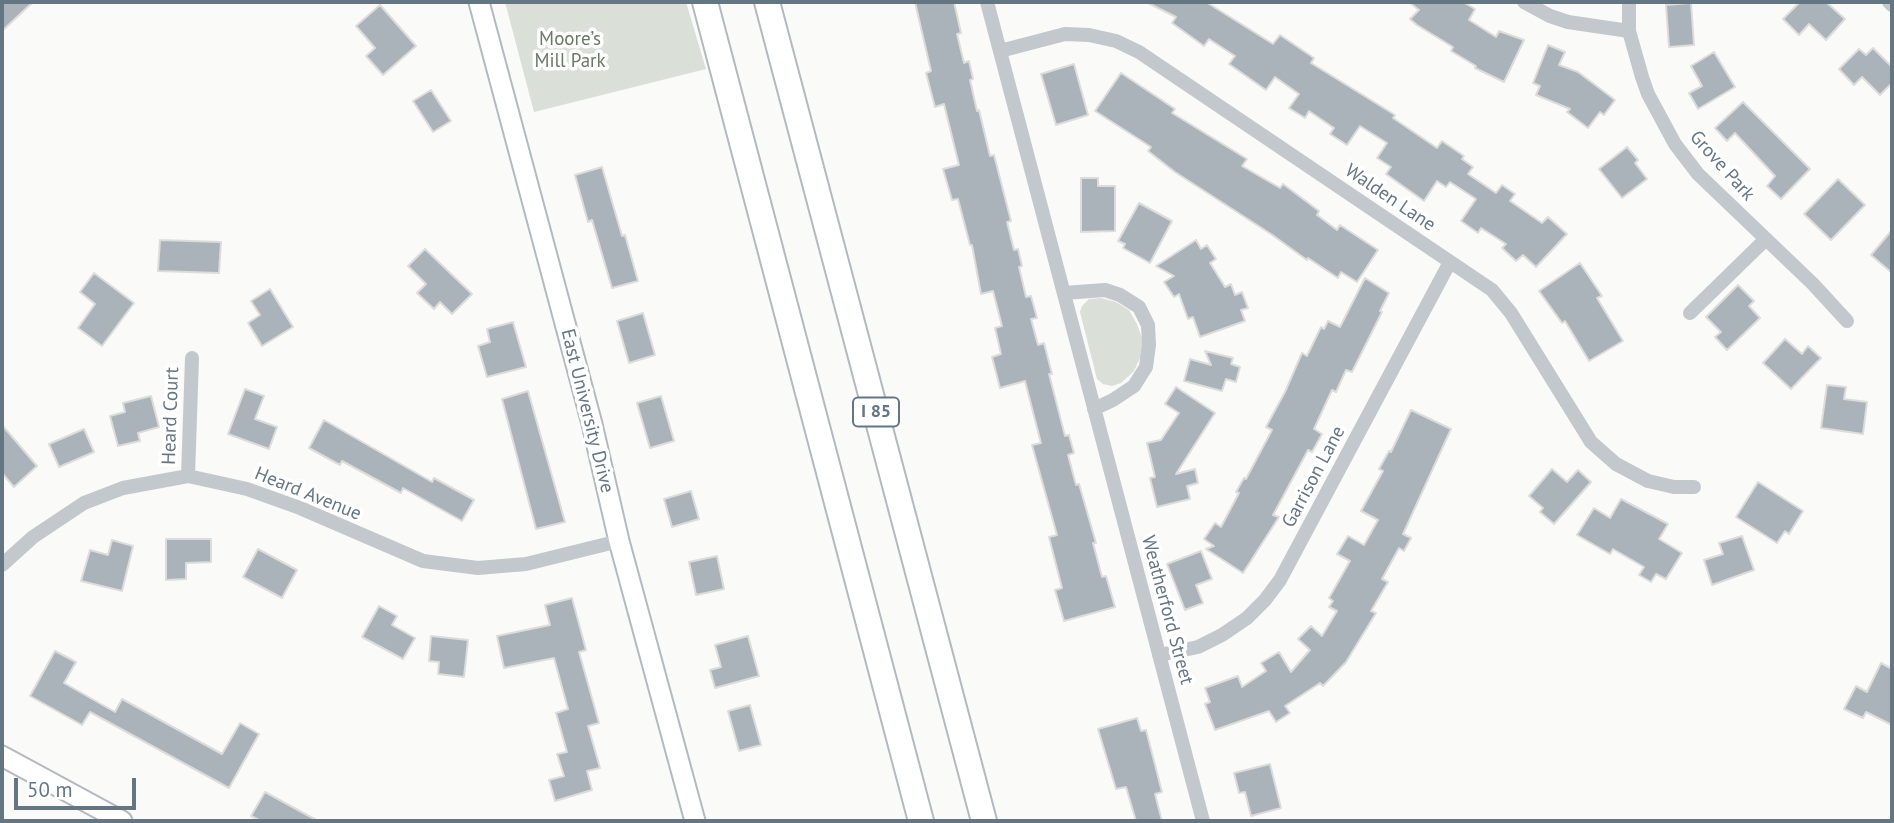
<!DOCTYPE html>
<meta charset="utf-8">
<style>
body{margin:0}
#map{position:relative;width:1894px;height:823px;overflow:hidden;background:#fafaf8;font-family:"PT Sans",sans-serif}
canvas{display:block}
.frame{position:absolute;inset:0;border:4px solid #657683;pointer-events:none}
.scale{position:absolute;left:14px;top:778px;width:122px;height:32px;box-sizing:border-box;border:4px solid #657683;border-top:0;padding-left:9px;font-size:21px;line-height:24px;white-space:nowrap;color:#657683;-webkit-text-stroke:5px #fff;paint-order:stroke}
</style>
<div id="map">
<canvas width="1894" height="823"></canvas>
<div class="frame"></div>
<div class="scale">50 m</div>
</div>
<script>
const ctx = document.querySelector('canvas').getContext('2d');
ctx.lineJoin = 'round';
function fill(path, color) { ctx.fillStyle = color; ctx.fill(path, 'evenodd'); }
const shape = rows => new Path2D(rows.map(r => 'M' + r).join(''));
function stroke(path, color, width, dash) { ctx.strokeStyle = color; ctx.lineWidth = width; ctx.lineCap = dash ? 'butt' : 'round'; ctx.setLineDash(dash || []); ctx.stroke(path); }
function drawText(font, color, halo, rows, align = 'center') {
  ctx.font = font + ' "PT Sans",sans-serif'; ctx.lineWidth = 7; ctx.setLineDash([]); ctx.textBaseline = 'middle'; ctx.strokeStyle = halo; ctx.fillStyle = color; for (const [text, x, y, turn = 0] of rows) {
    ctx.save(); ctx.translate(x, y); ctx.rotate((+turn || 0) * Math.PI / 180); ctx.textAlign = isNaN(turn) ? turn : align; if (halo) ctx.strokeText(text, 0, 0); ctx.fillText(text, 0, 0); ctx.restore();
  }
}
fill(shape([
 [505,2,686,2,706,69,534,112],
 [1101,298,1116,302,1129,310,1137,324,1143,341,1141,356,1134,371,1121,383,1112,386,1103,384,1097,379,1080,312,1082,306,1089,299]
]), '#dadfd7');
const building = shape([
 [2,2,33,2,2,31,2,2],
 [915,2,954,2,961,33,957,34,964,63,969,61,973,79,970,80,977,111,979,110,990,156,994,155,1011,221,1007,222,1014,250,1018,249,1022,266,1019,267,1026,297,1031,296,1037,318,1031,319,1038,345,1044,343,1052,374,1049,374,1065,436,1069,435,1074,453,1068,455,1076,485,1079,484,1096,543,1093,543,1102,577,1106,576,1115,607,1064,621,1055,590,1062,588,1049,537,1057,535,1032,445,1041,443,1025,381,1000,388,992,357,1001,354,995,328,1002,326,993,291,981,294,972,245,970,245,958,199,952,200,943,169,959,165,944,104,935,107,926,73,931,71,915,2],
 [1146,2,1206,2,1273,44,1280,35,1314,58,1311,63,1395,115,1393,118,1437,148,1442,141,1464,156,1462,159,1473,167,1468,174,1496,193,1502,185,1515,194,1510,201,1542,223,1548,217,1567,234,1536,267,1523,255,1516,261,1502,248,1506,244,1481,228,1478,233,1461,221,1476,199,1450,182,1446,187,1437,181,1424,201,1386,174,1391,167,1377,158,1387,143,1360,126,1347,145,1330,134,1334,128,1309,111,1305,118,1289,108,1299,94,1275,77,1266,90,1229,64,1235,56,1209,39,1204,46,1172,23,1176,17,1146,2],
 [1409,2,1463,2,1475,9,1469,20,1496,37,1499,31,1524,40,1504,82,1475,68,1476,66,1451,51,1453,47,1417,25,1410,19,1419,10,1409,2],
 [1800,2,1826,2,1845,19,1826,40,1809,24,1799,35,1783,19,1800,2],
 [1691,3,1694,45,1669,47,1666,5,1691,3],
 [380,5,416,46,383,75,366,56,375,48,356,26,380,5],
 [1548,45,1565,52,1559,65,1578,72,1615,100,1604,115,1600,112,1588,128,1567,112,1570,109,1536,95,1540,86,1533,83,1548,45],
 [1873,48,1892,67,1892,83,1880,95,1862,77,1854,85,1839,69,1859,49,1866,55,1873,48],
 [1714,52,1735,87,1698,109,1689,93,1702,86,1691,66,1714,52],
 [1074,64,1088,115,1056,125,1041,74,1074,64],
 [1121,73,1175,109,1172,113,1247,159,1242,166,1280,188,1283,184,1319,211,1317,215,1337,230,1340,225,1378,250,1357,282,1341,272,1338,278,1308,258,1307,260,1271,234,1175,172,1148,151,1151,147,1095,111,1121,73],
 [431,90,451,121,433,132,413,101,431,90],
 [1743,102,1810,169,1781,199,1767,186,1775,176,1735,133,1727,141,1715,128,1743,102],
 [1627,147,1638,160,1635,163,1647,179,1622,198,1599,169,1627,147],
 [602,167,622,236,625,235,638,281,612,288,592,220,588,222,575,175,602,167],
 [1081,178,1098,178,1098,186,1115,186,1115,231,1081,232,1081,178],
 [1838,179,1865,205,1831,240,1804,214,1838,179],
 [1139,203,1172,221,1150,263,1123,248,1125,244,1118,241,1139,203],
 [1892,230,1892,273,1871,255,1892,230],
 [160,240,221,242,219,273,158,271,160,240],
 [1196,240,1201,249,1207,245,1216,259,1210,263,1225,287,1231,284,1235,295,1242,292,1248,308,1241,310,1245,321,1200,337,1193,317,1188,319,1179,294,1174,297,1164,282,1174,276,1156,266,1196,240],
 [425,249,472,294,452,314,440,302,434,309,417,293,426,284,408,266,425,249],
 [1580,263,1602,296,1597,298,1623,341,1589,361,1565,321,1562,323,1539,291,1580,263],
 [94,273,134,303,102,346,78,328,95,304,80,292,94,273],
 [1365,278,1389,293,1380,311,1382,312,1352,372,1346,370,1336,392,1332,390,1314,429,1322,434,1312,452,1308,450,1273,515,1279,517,1243,573,1206,549,1214,546,1204,539,1215,523,1221,527,1239,493,1236,492,1244,478,1246,479,1272,430,1266,427,1285,392,1302,353,1307,356,1321,327,1324,329,1328,321,1340,327,1365,278],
 [1738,285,1754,301,1749,306,1760,318,1727,350,1715,337,1721,332,1706,317,1738,285],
 [270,289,293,327,262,346,248,323,260,315,251,301,270,289],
 [643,313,655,355,629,363,617,321,643,313],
 [513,322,526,367,487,377,478,346,490,342,487,329,513,322],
 [1785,339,1802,354,1808,346,1821,358,1791,389,1763,363,1785,339],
 [1205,351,1233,358,1231,364,1240,367,1236,382,1226,379,1222,391,1184,381,1190,359,1211,365,1205,351],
 [1827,385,1846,387,1844,399,1867,402,1863,434,1821,428,1827,385],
 [1176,387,1215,413,1176,474,1195,469,1198,483,1187,486,1190,499,1157,507,1150,478,1155,477,1147,443,1161,440,1179,413,1165,404,1176,387],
 [245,389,264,396,255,419,277,427,269,449,228,434,245,389],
 [528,391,565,522,536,529,502,399,528,391],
 [151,396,159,427,138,433,140,441,118,446,110,416,125,412,123,403,151,396],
 [661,396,674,441,650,448,637,403,661,396],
 [1411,410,1451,429,1403,534,1411,538,1404,551,1399,548,1382,579,1388,582,1371,611,1376,613,1346,662,1323,686,1320,683,1285,706,1290,713,1276,722,1269,711,1215,730,1205,704,1210,702,1205,688,1238,676,1242,687,1266,671,1261,663,1279,652,1291,672,1310,650,1298,639,1311,626,1322,636,1337,611,1329,607,1333,601,1329,598,1350,561,1337,554,1348,536,1364,545,1378,520,1361,511,1383,471,1379,469,1389,451,1391,452,1411,410],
 [324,420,432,482,434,478,474,500,462,521,403,488,401,493,342,461,340,465,309,448,324,420],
 [2,425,37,466,14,487,2,473,2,425],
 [84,429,94,452,59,467,49,444,84,429],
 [1552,469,1567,482,1578,470,1591,482,1554,524,1540,512,1543,508,1529,496,1552,469],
 [1758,482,1803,511,1789,534,1785,531,1777,543,1736,517,1758,482],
 [691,491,699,519,672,527,664,499,691,491],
 [1621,499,1668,524,1659,539,1682,553,1666,579,1656,574,1651,582,1639,575,1644,567,1613,549,1610,554,1577,535,1594,508,1610,518,1621,499],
 [1742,536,1754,570,1712,585,1704,560,1723,554,1719,543,1742,536],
 [166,539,211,539,211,562,186,563,186,579,166,580,166,539],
 [112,540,133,546,122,591,81,581,90,550,108,555,112,540],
 [258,549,297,570,282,598,243,577,258,549],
 [1201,551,1212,579,1196,585,1203,603,1185,610,1167,564,1201,551],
 [717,556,724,589,696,595,689,562,717,556],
 [572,598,586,650,579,652,599,723,588,726,600,768,587,771,592,790,555,801,549,780,564,776,557,754,567,752,556,713,568,709,554,658,504,668,497,636,550,625,545,605,572,598],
 [379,606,397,616,392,625,415,638,403,659,362,637,379,606],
 [431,636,468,640,464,677,438,674,439,662,429,661,431,636],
 [748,636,759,676,715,688,710,670,721,667,715,645,748,636],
 [55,651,76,662,64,683,115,712,122,699,222,754,240,723,259,734,229,788,90,712,82,725,30,696,55,651],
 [1881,663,1892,669,1892,725,1866,712,1863,718,1844,709,1856,686,1867,692,1881,663],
 [750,705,761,745,739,751,728,711,750,705],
 [1137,718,1141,731,1146,730,1162,792,1155,794,1162,821,1136,821,1126,787,1116,789,1098,729,1137,718],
 [1270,764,1281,808,1251,816,1245,792,1239,793,1234,773,1270,764],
 [265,792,318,821,261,821,251,816,265,792]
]);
fill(building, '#aab3b9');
stroke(building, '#dcdcda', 2);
const secondary = shape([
 [479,2,592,424,619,541,695,821],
 [2,756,122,821]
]);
const highway = shape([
 [705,2,921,821],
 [767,2,984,821]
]);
stroke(secondary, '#b3babf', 23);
stroke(highway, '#b4b9bd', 28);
stroke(shape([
 [987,2,1203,821],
 [1524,2,1550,16,1568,22,1629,31],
 [1629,2,1629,31,1642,77,1648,94,1675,144,1698,174,1813,284,1847,321],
 [1889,2,1892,5],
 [1000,51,1065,34,1089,35,1116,41,1139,52,1492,290,1511,313,1591,442,1616,464,1648,481,1674,487,1694,487],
 [1064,293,1105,290,1120,295,1139,307,1148,325,1149,345,1146,367,1134,386,1113,400,1094,409],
 [1690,313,1766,239],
 [188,476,192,358],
 [2,565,33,537,84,503,123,488,188,476,247,489,300,508,423,561,478,568,526,564,619,541],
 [1159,655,1198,647,1222,635,1247,618,1265,600,1280,580,1450,262]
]), '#c3c8cc', 14);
stroke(secondary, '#fff', 19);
stroke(highway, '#fff', 24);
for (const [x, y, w] of [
 [876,412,46]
]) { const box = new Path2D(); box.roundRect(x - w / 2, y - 14.5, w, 29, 5); ctx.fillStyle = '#fff'; ctx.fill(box); stroke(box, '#657683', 2); }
drawText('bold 18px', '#657683', null, [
 ["I 85",876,412]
]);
drawText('19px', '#687a64', '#fff', [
 ["Moore’s",570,40],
 ["Mill Park",570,62]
]);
drawText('19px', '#657683', '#fff', [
 ["Grove Park",1722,166,48],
 ["Walden Lane",1390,198,34],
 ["East University Drive",587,411,76],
 ["Heard Court",171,416,-88],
 ["Garrison Lane",1314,477,-62],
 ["Heard Avenue",308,494,22],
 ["Weatherford Street",1167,610,75]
]);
</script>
